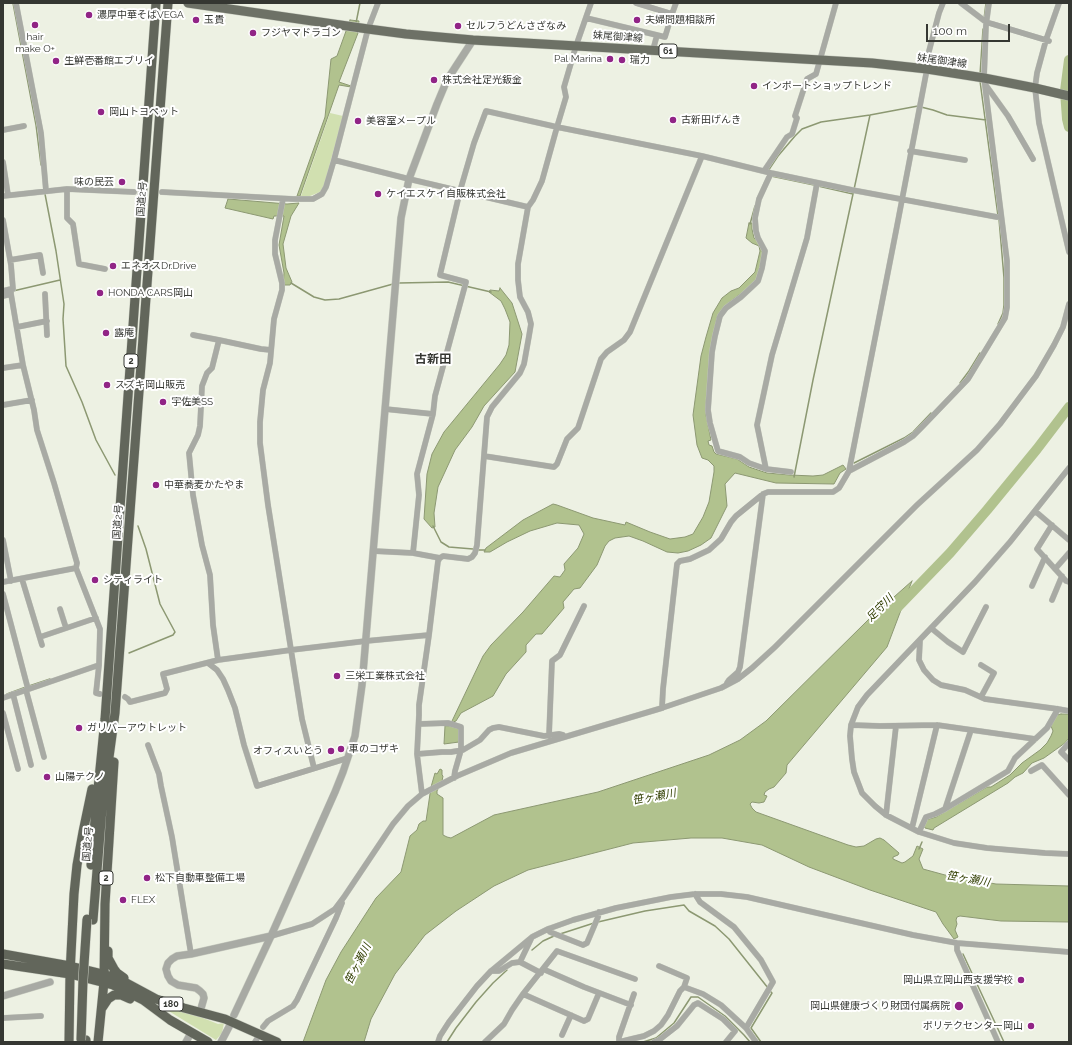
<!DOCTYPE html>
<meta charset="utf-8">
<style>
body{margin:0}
#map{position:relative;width:1072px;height:1045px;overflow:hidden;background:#edf1e3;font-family:Raleway,sans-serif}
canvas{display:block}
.frame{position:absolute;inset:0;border:4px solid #353732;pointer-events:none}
.scale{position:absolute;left:926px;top:24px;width:84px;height:18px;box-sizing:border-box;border:2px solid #353732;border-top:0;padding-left:5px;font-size:12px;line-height:14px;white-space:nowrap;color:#353732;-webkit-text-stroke:3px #fff;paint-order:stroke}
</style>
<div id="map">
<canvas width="1072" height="1045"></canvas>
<div class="frame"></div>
<div class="scale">100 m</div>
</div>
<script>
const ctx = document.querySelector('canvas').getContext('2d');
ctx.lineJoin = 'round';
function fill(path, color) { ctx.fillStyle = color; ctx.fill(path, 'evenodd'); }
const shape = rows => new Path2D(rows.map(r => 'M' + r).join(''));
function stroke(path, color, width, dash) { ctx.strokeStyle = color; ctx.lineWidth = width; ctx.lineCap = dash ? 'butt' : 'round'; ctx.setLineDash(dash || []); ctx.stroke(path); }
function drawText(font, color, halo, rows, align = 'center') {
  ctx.font = font + ' Raleway,"Noto Sans JP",sans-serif'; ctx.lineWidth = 4; ctx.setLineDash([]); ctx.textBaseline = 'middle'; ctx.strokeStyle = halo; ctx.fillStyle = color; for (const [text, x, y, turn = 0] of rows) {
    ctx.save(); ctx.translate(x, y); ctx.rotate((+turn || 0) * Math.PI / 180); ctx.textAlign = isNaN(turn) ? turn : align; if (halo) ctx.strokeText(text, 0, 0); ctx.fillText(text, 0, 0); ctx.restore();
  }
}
fill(shape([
 [330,113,343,116,323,189,320,192,310,196,301,196],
 [168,1007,198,1016,218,1024,224,1023,222,1033,216,1040,167,1010]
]), '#d1e0b0');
const water = shape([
 [350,20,359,21,357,32,358,33,339,82,351,86,351,87,339,85,300,196,297,196,325,117,331,59,337,56,350,20],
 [228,199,287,204,299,203,291,216,283,244,286,268,292,282,290,285,283,285,284,273,279,245,284,216,274,216,273,219,225,208,228,199],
 [749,223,752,223,752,229,754,238,759,242,763,254,756,282,727,304,717,317,714,332,706,403,706,415,711,440,708,441,709,445,712,446,714,452,716,454,737,459,749,467,767,473,790,475,813,476,823,475,843,465,846,469,840,473,834,484,776,483,735,473,725,484,727,506,711,538,701,545,688,551,678,553,667,552,643,541,629,536,615,538,609,541,605,546,597,565,580,588,574,589,563,602,564,608,542,634,536,634,526,645,526,652,506,674,493,696,461,713,456,721,453,722,452,721,483,656,491,645,523,612,554,576,560,577,565,570,564,564,578,548,584,534,579,525,557,523,530,531,507,542,490,552,484,552,486,548,523,520,553,504,557,505,593,518,625,525,626,522,650,532,670,539,685,537,693,534,703,517,709,502,714,472,714,466,708,460,702,458,697,445,693,415,701,356,706,337,713,313,722,298,731,291,739,288,755,272,760,251,759,246,752,243,746,238,749,223],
 [500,288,512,303,522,334,515,372,484,406,472,427,455,450,438,487,434,513,435,527,432,528,424,519,427,474,432,454,444,432,500,364,506,355,509,345,510,322,505,309,501,301,489,292,490,290,499,291,500,288],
 [912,581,887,647,787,765,786,773,774,787,769,789,765,792,764,795,767,796,764,802,759,803,752,802,750,804,752,808,756,812,848,845,856,847,864,846,876,839,880,838,884,840,899,853,898,855,893,857,893,859,902,863,905,862,913,856,917,846,923,849,919,859,923,869,945,875,996,884,1069,886,1069,922,1001,921,960,916,957,917,956,920,957,924,955,930,958,937,954,939,943,924,936,912,870,890,809,867,762,845,722,838,691,838,633,843,528,870,494,886,456,911,425,935,395,974,371,1019,364,1042,303,1042,326,980,341,952,376,898,401,872,410,836,417,830,419,824,423,821,426,821,431,787,435,773,437,774,440,769,442,770,442,775,443,776,442,781,437,791,437,794,443,798,443,835,447,837,451,838,494,815,598,792,709,755,740,740,766,721,868,620,912,581],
 [1061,714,1069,714,1069,738,1065,743,1044,758,1032,763,1023,773,1015,777,1008,783,934,828,933,830,925,828,924,826,927,819,929,819,936,817,987,787,991,787,1010,775,1022,763,1040,750,1047,743,1051,736,1053,731,1051,726,1057,715,1061,714],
 [445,726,451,726,459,728,459,742,444,744,445,726]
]);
fill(water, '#b1c28e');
stroke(water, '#8c9872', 1);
stroke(shape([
 [13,3,36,125,41,165],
 [984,19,986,3],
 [356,23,360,3],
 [980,75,983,29],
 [980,81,998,216],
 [921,107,933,110,947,115,986,120],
 [768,171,778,156,795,136,802,129,821,122,870,115,918,106],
 [771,176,814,185],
 [818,186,853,194],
 [45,194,56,251,64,304,63,319,66,366,82,402,96,440,115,475],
 [750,224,755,206],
 [291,283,314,297,325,300,339,299,393,284],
 [399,283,448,282,491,292],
 [13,291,60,280],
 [998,324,1003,313,1004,305,1004,278,999,219],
 [960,383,969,371,980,353],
 [854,463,904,438,913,432,931,413],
 [794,477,813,380,870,115],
 [433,526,441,542,449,547,473,549],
 [477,550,485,550],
 [129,653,173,635,175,632,160,604,146,549,138,526],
 [29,686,50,679],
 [7,694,26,687],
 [919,849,922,842],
 [598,922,645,911,684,905,689,911,715,926,729,939,768,988],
 [560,934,594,923],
 [532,950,543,941,554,936],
 [963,954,1004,1042],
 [447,1042,456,1028,476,1002,493,983,507,970],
 [643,1042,656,1038,674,1023,691,997,698,997,725,1016,744,1035,750,1042],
 [761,1042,751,1028,772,993,770,991]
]), '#8c9872', 1.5);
stroke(shape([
 [1069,60,1065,91,1067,119,1069,127],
 [895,610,950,553,987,510,1037,449,1069,407]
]), '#b1c28e', 10);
const minor = shape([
 [16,3,41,133,46,191],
 [636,3,672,14,676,3],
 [961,3,986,22,1049,41],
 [1059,3,1046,40,1037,73,1035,88,1039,123,1069,252],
 [586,18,665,37,672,14],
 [653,50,657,35],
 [985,84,1008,116,1033,159],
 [3,130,24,126],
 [910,151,965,160],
 [334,160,409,179,528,207],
 [3,162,8,195],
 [764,171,787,137,792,134,797,118,795,116,807,79,816,74,836,3],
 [771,173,759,199,755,218,756,231,758,238,765,251,762,268,758,281,756,283,741,297,726,308,720,316,715,336,712,352,708,410,710,423,718,451,740,457,749,463,766,469,791,472],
 [67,189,67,218,73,224,79,264,105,269],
 [162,192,293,199,313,199,322,194,326,187,334,160,368,29,378,3],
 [3,196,67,189,134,192],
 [283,199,275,240,275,254,282,283,282,290,274,319,270,363,263,390,260,422,260,443,268,505,302,719,314,768],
 [3,220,11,265,13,289,11,289,11,294,23,365,34,410,37,430,54,483,77,563,76,568,100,629,99,665,96,693,100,694],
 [10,260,40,255,43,273],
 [3,291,11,289],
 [45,294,47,335],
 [3,296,11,294],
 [17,327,47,321],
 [193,335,219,340],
 [3,368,23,365],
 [3,405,32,400],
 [385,409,433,414],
 [484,456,554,467,557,464,567,439,578,428,601,359,607,352,624,340,630,332,702,156],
 [1069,468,1010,542,975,582,867,695,858,707,851,725,850,736,852,759,854,772,862,793,875,806,886,815,919,832,954,843,987,848,1045,853,1069,854],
 [766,469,757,425,772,355,807,238,817,183],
 [849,471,904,442,913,436,922,427,968,379,1005,318,1007,307,1007,261,984,78,986,25,989,3],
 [1035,511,1069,540],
 [1052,525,1037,549,1066,581,1069,582],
 [3,540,11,581],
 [373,551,413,553,440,558],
 [413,553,419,495,417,474,433,414,435,396,466,282,440,275,460,191,474,143,486,111,557,127,702,156,771,173,852,190,997,217,1001,217],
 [1055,569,1069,553],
 [22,579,42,645],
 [3,582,76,568],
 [1032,586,1045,557],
 [3,594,28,689],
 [1052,600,1062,576],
 [60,609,66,628],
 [931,628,948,642,963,652,986,607],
 [40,637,96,618],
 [920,640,919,660,924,670,933,680,941,685,965,690,985,699,1058,709,1069,711],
 [218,660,213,625,210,575,202,545,193,495,189,453,198,435,200,426,202,386,207,373,212,368,219,340,261,349,271,350],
 [208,663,217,670,223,679,228,690,235,708,244,745,257,786,348,758],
 [727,683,729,680,738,672,740,667,763,494],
 [26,690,44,757],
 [13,694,31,765],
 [125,697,128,699,130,702,165,693,167,689,163,674,218,660,291,650,366,641,429,635],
 [981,697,994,673,981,665],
 [3,698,99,665],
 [662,708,663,689,677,564,680,561,690,559,709,550,721,539,731,522,736,516,763,494,768,492,833,492,839,488,849,471,897,226,927,69,928,55,939,13,943,3],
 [3,713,18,769],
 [419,724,448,723,461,727,461,750,455,771,454,778],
 [851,725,880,726,937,725,1035,739],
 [549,736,552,661,560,655,584,606],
 [1069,743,1061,752,1069,760],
 [148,745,159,774,161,786,172,837,191,954],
 [417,754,442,752,451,752,463,750,480,740,489,730,493,728,499,727,544,736,559,734,563,735,564,737],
 [1031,771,1042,765,1069,795],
 [422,794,417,754,419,715,419,705,429,635,438,561,440,558,443,556,468,559,472,557,475,553,477,545,487,417,492,407,520,373,524,364,529,336,531,324,528,312,520,297,518,280,518,264,528,207,533,200,542,181,557,127,566,97,564,87,576,46,591,3],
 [945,809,971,730],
 [886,815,896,726],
 [912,828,937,725],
 [919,832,926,817,935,814,945,809,1008,771,1015,758,1047,728,1058,709],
 [695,894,700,902,734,927,761,960,773,982,746,1028],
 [548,929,550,932,583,945,587,943,598,917,599,912],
 [271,936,312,924,335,909,344,897,393,824,408,806,422,794,457,776,511,753,662,708,721,688,738,679,752,668,775,647,917,505,977,450,1000,424,1036,376,1054,345,1063,327,1069,304],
 [957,943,957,950,998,1042],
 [520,962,541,973],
 [659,966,687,978,684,987],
 [543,969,584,987,631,1005],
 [491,971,499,971,512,963,520,962,531,939],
 [523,994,584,1021,588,1019,599,993],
 [3,1018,41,1016],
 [263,1027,268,1021,293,1006,297,1000,336,918,342,903],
 [562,1035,571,1015],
 [255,1042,258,1037],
 [438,1042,440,1036,449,1022,477,986,491,971,532,937,548,929,573,920,616,908,671,897,695,894,721,894,747,897,913,935,957,943,1069,952],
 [485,1042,504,1024,512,1010,523,994,557,951,635,979],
 [619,1042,644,1036,654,1031,661,1025,668,1015,680,991,684,987,703,994,721,1005,746,1028,756,1042],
 [619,1042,619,1037,634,994],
 [654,1042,659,1040,677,1026,694,1005,698,1003,701,1005,723,1019,735,1031,726,1042]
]);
const tertiary = shape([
 [3,996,50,982],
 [200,1012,204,998,203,994,200,991,196,988,178,985,171,981,168,976,166,969,168,963,172,959,177,956,191,954,271,936],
 [234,1015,271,936,335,792,343,772,355,736,362,685,401,218,409,179,437,104,447,80,473,40],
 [186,1042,191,1033],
 [221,1042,230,1025]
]);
const primary = shape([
 [188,3,368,29,406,34,473,40,872,63,927,69,984,78,1035,88,1069,96]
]);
const trunk = shape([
 [91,865,96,809,105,719,156,3],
 [93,920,102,809,115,713,168,3],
 [108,951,108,958,114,969,117,973,124,978],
 [3,954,70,966,103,974,117,978,156,999,184,1008,225,1019,277,1042],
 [3,964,70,974,113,985,143,1000,170,1020,208,1042],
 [102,1008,108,999,114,995,121,995,130,999],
 [69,1042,70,974,74,894,77,865,83,832,92,789],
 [86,1042,86,1040],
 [98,1042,104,982,105,904,114,762]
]);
stroke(minor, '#c8ccc0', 6);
stroke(tertiary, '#c8ccc0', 8);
stroke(primary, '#c8ccc0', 10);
stroke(trunk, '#c8ccc0', 10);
stroke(minor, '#a8aaa4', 5.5);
stroke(tertiary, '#a8aaa4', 7);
stroke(primary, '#6d7166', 9);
stroke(trunk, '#62665b', 9);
const trunkBridge = shape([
 [81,1040,83,980,87,919]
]);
stroke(trunkBridge, '#c8ccc0', 10, []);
stroke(trunkBridge, '#62665b', 9);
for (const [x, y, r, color] of [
 [89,15,4,"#912486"],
 [196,20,4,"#912486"],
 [637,20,4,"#912486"],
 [35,25,4,"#912486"],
 [458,26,4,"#912486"],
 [253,33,4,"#912486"],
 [610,59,4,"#912486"],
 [622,60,4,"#912486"],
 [56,61,4,"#912486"],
 [434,80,4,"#912486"],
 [754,86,4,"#912486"],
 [101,112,4,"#912486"],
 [673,120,4,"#912486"],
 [358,121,4,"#912486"],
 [122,182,4,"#912486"],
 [378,194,4,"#912486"],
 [113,266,4,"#912486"],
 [100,293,4,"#912486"],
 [106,333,4,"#912486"],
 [107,385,4,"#912486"],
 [163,402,4,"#912486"],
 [156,485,4,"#912486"],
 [95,580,4,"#912486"],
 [337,676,4,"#912486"],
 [79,728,4,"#912486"],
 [341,749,4,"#912486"],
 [331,751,4,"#912486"],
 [47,777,4,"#912486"],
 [147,878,4,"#912486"],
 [123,900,4,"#912486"],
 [1021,980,4,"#912486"],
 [959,1006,5,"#912486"],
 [1031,1026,4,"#912486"]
]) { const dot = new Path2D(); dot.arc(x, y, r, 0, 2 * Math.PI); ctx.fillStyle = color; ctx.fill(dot); stroke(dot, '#fff', 1.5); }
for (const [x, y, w] of [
 [668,51,18],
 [131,361,14],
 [106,878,14],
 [171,1004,24]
]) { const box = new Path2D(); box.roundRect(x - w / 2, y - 7, w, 14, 3); ctx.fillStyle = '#fff'; ctx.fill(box); stroke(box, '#353732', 1); }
drawText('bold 9px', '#353732', null, [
 ["61",668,51],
 ["2",131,361],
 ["2",106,878],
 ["180",171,1004]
]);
drawText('10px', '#353732', '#fff', [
 ["濃厚中華そばVEGA",97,15],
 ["玉貴",204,20],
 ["夫婦問題相談所",645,20],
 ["セルフうどんさざなみ",466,26],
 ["フジヤマドラゴン",261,33],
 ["hair",35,37,"center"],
 ["make O+",35,49,"center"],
 ["Pal Marina",602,59,"right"],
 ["瑞力",630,60],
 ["生鮮壱番館エブリイ",64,61],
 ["株式会社定光鈑金",442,80],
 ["インポートショップトレンド",762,86],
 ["岡山トヨペット",109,112],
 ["古新田げんき",681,120],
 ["美容室メープル",366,121],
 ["味の民芸",114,182,"right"],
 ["ケイエスケイ自販株式会社",386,194],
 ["エネオスDr.Drive",121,266],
 ["HONDA CARS岡山",108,293],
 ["露庵",114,333],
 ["スズキ岡山販売",115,385],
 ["宇佐美SS",171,402],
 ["中華蕎麦かたやま",164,485],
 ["シティライト",103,580],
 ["三栄工業株式会社",345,676],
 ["ガリバーアウトレット",87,728],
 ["車のコザキ",349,749],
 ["オフィスいとう",323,751,"right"],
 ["山陽テクノ",55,777],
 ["松下自動車整備工場",155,878],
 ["FLEX",131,900],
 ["岡山県立岡山西支援学校",1013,980,"right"],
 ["岡山県健康づくり財団付属病院",950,1006,"right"],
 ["ポリテクセンター岡山",1023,1026,"right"]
], 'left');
drawText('10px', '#353732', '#fff', [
 ["妹尾御津線",618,37,4],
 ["妹尾御津線",942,61,8],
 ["国道2号",142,199,-86],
 ["国道2号",118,522,-86],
 ["国道2号",88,844,-85]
]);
drawText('italic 11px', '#313e01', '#fff', [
 ["足守川",880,608,-45],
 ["笹ヶ瀬川",654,797,-10],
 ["笹ヶ瀬川",968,879,10],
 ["笹ヶ瀬川",358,964,-63]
]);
drawText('bold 12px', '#353732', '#fff', [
 ["古新田",433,359]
]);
</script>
